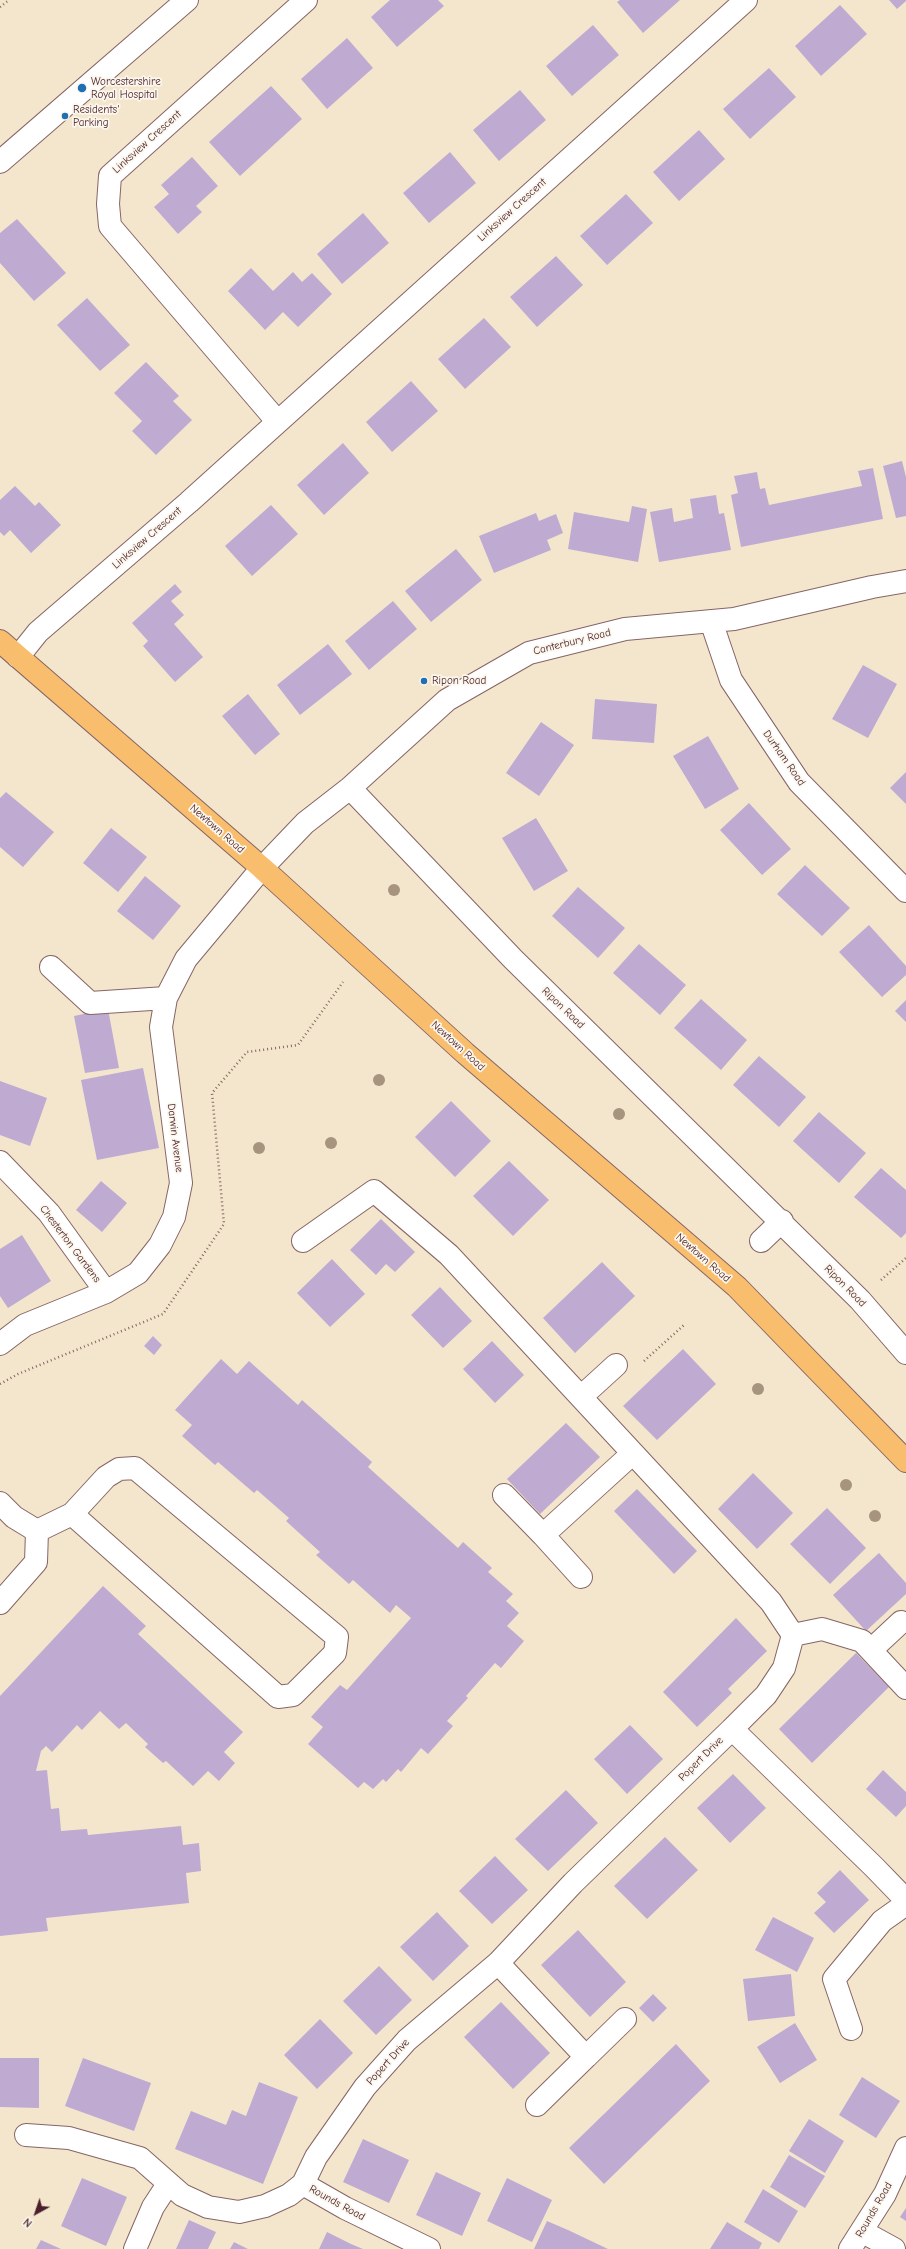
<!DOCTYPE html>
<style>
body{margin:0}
#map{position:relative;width:906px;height:2249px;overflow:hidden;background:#f4e6cd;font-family:"Comic Neue",sans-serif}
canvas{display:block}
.north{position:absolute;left:16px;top:2193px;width:40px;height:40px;-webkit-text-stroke:3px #fbf7ec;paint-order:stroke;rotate:220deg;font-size:11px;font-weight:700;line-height:16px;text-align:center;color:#4a1f2b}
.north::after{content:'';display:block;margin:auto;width:14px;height:18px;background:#4a1f2b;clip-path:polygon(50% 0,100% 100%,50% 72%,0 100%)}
</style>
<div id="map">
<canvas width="906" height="2249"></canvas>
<div class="north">N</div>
</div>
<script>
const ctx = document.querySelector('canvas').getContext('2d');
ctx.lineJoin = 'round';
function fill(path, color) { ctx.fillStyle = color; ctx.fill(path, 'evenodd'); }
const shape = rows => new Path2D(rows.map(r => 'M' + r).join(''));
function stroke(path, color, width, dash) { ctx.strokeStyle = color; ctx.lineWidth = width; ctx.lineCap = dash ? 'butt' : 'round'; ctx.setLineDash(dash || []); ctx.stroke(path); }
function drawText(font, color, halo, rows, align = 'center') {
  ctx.font = font + ' "Comic Neue",sans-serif'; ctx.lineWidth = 3.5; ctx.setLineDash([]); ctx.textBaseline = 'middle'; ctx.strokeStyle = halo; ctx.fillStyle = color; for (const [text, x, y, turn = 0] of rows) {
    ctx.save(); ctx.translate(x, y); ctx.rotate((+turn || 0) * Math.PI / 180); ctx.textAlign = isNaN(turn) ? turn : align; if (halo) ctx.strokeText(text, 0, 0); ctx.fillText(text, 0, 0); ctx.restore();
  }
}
fill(shape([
 [390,0,438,0,444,6,397,47,371,17],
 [620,0,680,0,643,33,617,2],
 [889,0,906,0,906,1,897,9],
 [840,5,867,34,821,76,795,46],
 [593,25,619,55,572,96,546,66],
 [347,38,373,68,327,109,301,79],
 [769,68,796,97,750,139,723,109],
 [271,86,302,119,240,176,209,142],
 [520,90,546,120,499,161,473,130],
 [699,130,725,159,679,201,653,172],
 [450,152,476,183,429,223,403,193],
 [192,157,218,186,196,206,202,212,178,234,154,207,169,194,161,185],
 [626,194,653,223,607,265,580,236],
 [363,213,389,243,342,284,317,254],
 [17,219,66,273,34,301,0,263,0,233],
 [556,256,583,285,537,327,510,297],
 [251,268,273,291,293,272,302,282,312,273,332,294,298,327,283,312,265,330,228,291],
 [87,298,130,345,100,371,57,325],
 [484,318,511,347,465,389,438,359],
 [146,362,179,396,173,401,192,420,156,455,132,431,142,421,114,393],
 [411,381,438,411,392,452,366,422],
 [343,443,369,473,324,515,297,485],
 [902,461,906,477,906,516,896,518,883,466],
 [873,468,883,519,741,547,731,495,738,493,734,476,757,472,760,489,765,488,769,505,862,486,858,471],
 [15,486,35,506,39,502,61,525,31,553,10,530,4,536,0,532,0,500],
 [716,495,719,514,724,513,731,550,659,562,650,512,672,508,674,522,693,518,690,499],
 [271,505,298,534,252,576,225,546],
 [632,506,647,509,638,562,568,549,574,512,629,522],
 [536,513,539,521,556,514,563,533,547,540,551,550,494,573,479,536],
 [456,549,482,580,431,622,405,591],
 [175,584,182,592,171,601,184,615,174,624,203,657,175,682,143,646,148,641,132,623],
 [393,601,417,629,369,670,345,641],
 [328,644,352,674,300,715,277,685],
 [863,665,897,684,868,738,832,719],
 [248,694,280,734,255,755,222,716],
 [595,699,657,704,654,743,592,739],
 [541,722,574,745,539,796,506,773],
 [708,736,739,789,705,809,673,756],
 [906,772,906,804,890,788],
 [6,792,54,832,23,867,0,847,0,798],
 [749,803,791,849,762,875,720,830],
 [536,818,568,871,534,891,502,838],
 [111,828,147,857,118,892,83,863],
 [805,865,850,908,822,936,777,894],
 [145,876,181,906,153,940,117,911],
 [578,887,625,928,598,958,552,916],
 [869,925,906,966,906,975,882,997,839,952],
 [639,944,686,985,660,1015,613,973],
 [701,999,747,1040,721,1070,674,1028],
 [906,1000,906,1022,895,1011],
 [108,1009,119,1068,85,1073,74,1016],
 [759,1056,806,1097,779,1127,733,1085],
 [143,1068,159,1148,97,1160,81,1080],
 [0,1081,47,1098,30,1146,0,1135],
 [451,1101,491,1141,455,1177,415,1137],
 [819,1112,866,1153,839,1183,793,1141],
 [509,1161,549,1200,513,1236,473,1196],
 [881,1168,906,1190,906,1233,901,1238,854,1197],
 [101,1181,127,1203,102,1232,76,1210],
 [381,1219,415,1252,395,1272,386,1264,376,1275,350,1250],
 [22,1235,51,1281,8,1308,0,1296,0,1249],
 [332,1259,365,1294,330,1327,297,1293],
 [602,1262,635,1296,575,1353,543,1318],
 [440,1287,472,1321,443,1348,411,1315],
 [153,1336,162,1345,154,1355,144,1346],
 [492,1341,524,1375,495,1403,463,1369],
 [683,1349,716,1384,657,1440,623,1406],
 [221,1359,237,1374,249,1361,298,1405,302,1400,372,1462,368,1467,458,1548,463,1542,492,1568,488,1572,513,1594,506,1601,519,1613,507,1626,524,1641,501,1668,495,1663,466,1696,468,1698,447,1721,453,1726,428,1754,421,1748,401,1772,398,1769,386,1782,383,1779,373,1789,364,1782,358,1788,308,1744,323,1727,311,1717,340,1685,347,1690,411,1618,396,1605,390,1613,353,1580,349,1584,316,1555,320,1552,286,1521,289,1518,257,1490,254,1493,218,1462,215,1465,182,1436,192,1425,175,1410],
 [566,1423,600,1457,540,1514,507,1479],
 [753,1473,793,1513,757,1549,718,1509],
 [637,1489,697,1551,674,1574,614,1511],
 [827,1508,866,1548,830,1584,790,1544],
 [879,1553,906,1583,906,1594,866,1631,833,1595],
 [103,1586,146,1626,138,1634,243,1732,224,1752,235,1763,219,1781,208,1771,193,1786,166,1761,163,1763,145,1747,148,1744,126,1723,119,1729,100,1711,82,1730,77,1725,52,1752,46,1746,41,1751,36,1771,47,1770,51,1809,59,1808,61,1831,87,1829,88,1835,181,1826,183,1845,199,1843,201,1871,186,1873,189,1903,46,1918,48,1931,0,1936,0,1696],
 [736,1618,767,1651,728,1689,732,1693,697,1727,663,1692],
 [856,1653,889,1687,812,1763,779,1729],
 [630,1725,663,1759,627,1794,594,1759],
 [883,1770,906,1792,906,1806,896,1817,866,1789],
 [733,1774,766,1808,730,1843,697,1808],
 [566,1790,598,1823,548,1871,515,1839],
 [665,1837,698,1870,647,1919,614,1886],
 [495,1856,528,1890,492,1924,459,1891],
 [840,1870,869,1900,834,1933,814,1913,826,1902,817,1893],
 [437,1912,469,1946,433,1981,400,1947],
 [773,1917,814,1938,797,1972,755,1950],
 [578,1930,626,1982,590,2017,541,1965],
 [379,1966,412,2000,376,2035,343,2001],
 [791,1974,795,2016,748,2021,743,1979],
 [653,1994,667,2008,653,2022,639,2008],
 [501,2002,550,2053,513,2089,464,2037],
 [320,2019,353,2053,317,2089,284,2055],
 [795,2023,817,2060,780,2083,757,2047],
 [676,2044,710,2081,604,2184,569,2148],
 [0,2058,39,2058,39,2108,0,2107],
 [83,2058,151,2083,134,2131,65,2106],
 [862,2077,900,2101,876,2138,839,2115],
 [259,2082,298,2097,263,2184,175,2149,191,2111,226,2125,232,2110,246,2116],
 [809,2119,844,2141,825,2173,789,2151],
 [363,2139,409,2160,389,2203,343,2182],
 [789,2155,825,2176,805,2208,770,2187],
 [436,2172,481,2193,462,2236,416,2215],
 [82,2178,127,2197,106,2246,61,2226],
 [507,2178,552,2200,532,2242,487,2221],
 [763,2189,798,2211,779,2243,744,2222],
 [906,2208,906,2221,900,2217],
 [189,2220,216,2232,208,2249,176,2249],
 [547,2221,568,2230,608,2249,534,2249],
 [727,2222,762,2243,759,2249,710,2249],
 [327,2232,351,2244,363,2249,319,2249],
 [41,2240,61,2249,36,2249],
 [234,2242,248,2249,230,2249]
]), '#bfaad2');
const minor = shape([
 [0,162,187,0],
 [277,421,110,226,108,204,110,176,306,0],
 [711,621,731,680,799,782,906,891],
 [18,657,38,632,189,502,746,0],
 [350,788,513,959,860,1300,906,1353],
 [51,967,90,1003,166,998],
 [0,1162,49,1213,106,1292],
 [303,1241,374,1191,449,1255,771,1602,793,1635,784,1668,766,1695,732,1729],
 [761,1241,782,1221],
 [0,1344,25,1325,106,1292,138,1273,160,1245,174,1217,181,1183,161,1027,166,998,186,959,262,868,305,823,350,788,447,700,529,653,625,629,734,619,872,587,906,581],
 [582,1396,616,1365],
 [504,1495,543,1535],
 [0,1503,14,1517,37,1531,72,1514,106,1477,119,1469,135,1468,337,1637,335,1653,293,1695,278,1697,72,1514],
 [581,1577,543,1535,632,1454],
 [0,1603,36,1562,37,1531],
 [793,1635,822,1629,862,1641,906,1688],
 [871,1650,901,1622],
 [498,1963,586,2057,625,2019],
 [851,2029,834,1979,882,1921,906,1904],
 [537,2105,586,2057],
 [26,2135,69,2138,140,2158,182,2195,208,2207,239,2212,265,2206,289,2195,303,2184,345,2208,429,2249],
 [303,2184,316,2157,365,2087,407,2040,498,1963,573,1883,732,1729,874,1867,906,1900],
 [863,2232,894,2249],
 [135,2249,153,2207,168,2184],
 [850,2249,885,2194,906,2148]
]);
const major = shape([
 [0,641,262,868,465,1053,737,1287,906,1461]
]);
stroke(minor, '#866564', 24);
stroke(major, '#866564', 24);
stroke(shape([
 [0,7,9,0],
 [881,1280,906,1258],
 [644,1361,684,1325],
 [0,1384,18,1374,163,1314,224,1224,212,1093,247,1052,298,1045,343,982]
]), '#866564', 2.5, [1, 3]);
stroke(minor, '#fff', 22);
stroke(major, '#f9be6d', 22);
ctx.fillStyle = '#a7947e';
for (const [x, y] of [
 [394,890],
 [379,1080],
 [619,1114],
 [331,1143],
 [259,1148],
 [758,1389],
 [846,1485],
 [875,1516]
]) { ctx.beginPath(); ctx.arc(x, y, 6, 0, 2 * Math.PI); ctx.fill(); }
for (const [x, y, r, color] of [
 [82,88,5,"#1f6fb2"],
 [65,116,4,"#1f6fb2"],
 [424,681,4,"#1f6fb2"]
]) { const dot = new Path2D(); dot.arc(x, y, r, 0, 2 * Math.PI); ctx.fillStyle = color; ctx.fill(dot); stroke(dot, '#fbf7ec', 1.5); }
drawText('11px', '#4a1f2b', '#fbf7ec', [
 ["Worcestershire",91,82],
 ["Royal Hospital",91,95],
 ["Residents'",73,110],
 ["Parking",73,123],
 ["Ripon Road",432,681]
], 'left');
drawText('11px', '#4a1f2b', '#fbf7ec', [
 ["Linksview Crescent",147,142,-42],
 ["Linksview Crescent",512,210,-42],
 ["Linksview Crescent",147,538,-41],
 ["Canterbury Road",572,642,-14],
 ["Durham Road",784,758,55],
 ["Newtown Road",217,829,41],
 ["Ripon Road",563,1008,44],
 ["Newtown Road",458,1046,42],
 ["Darwin Avenue",175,1138,83],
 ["Chesterton Gardens",70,1244,53],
 ["Newtown Road",703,1258,41],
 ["Ripon Road",845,1286,45],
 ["Popert Drive",701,1759,-45],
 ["Popert Drive",388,2062,-48],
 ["Rounds Road",337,2203,29],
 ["Rounds Road",874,2210,-60]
]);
</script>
